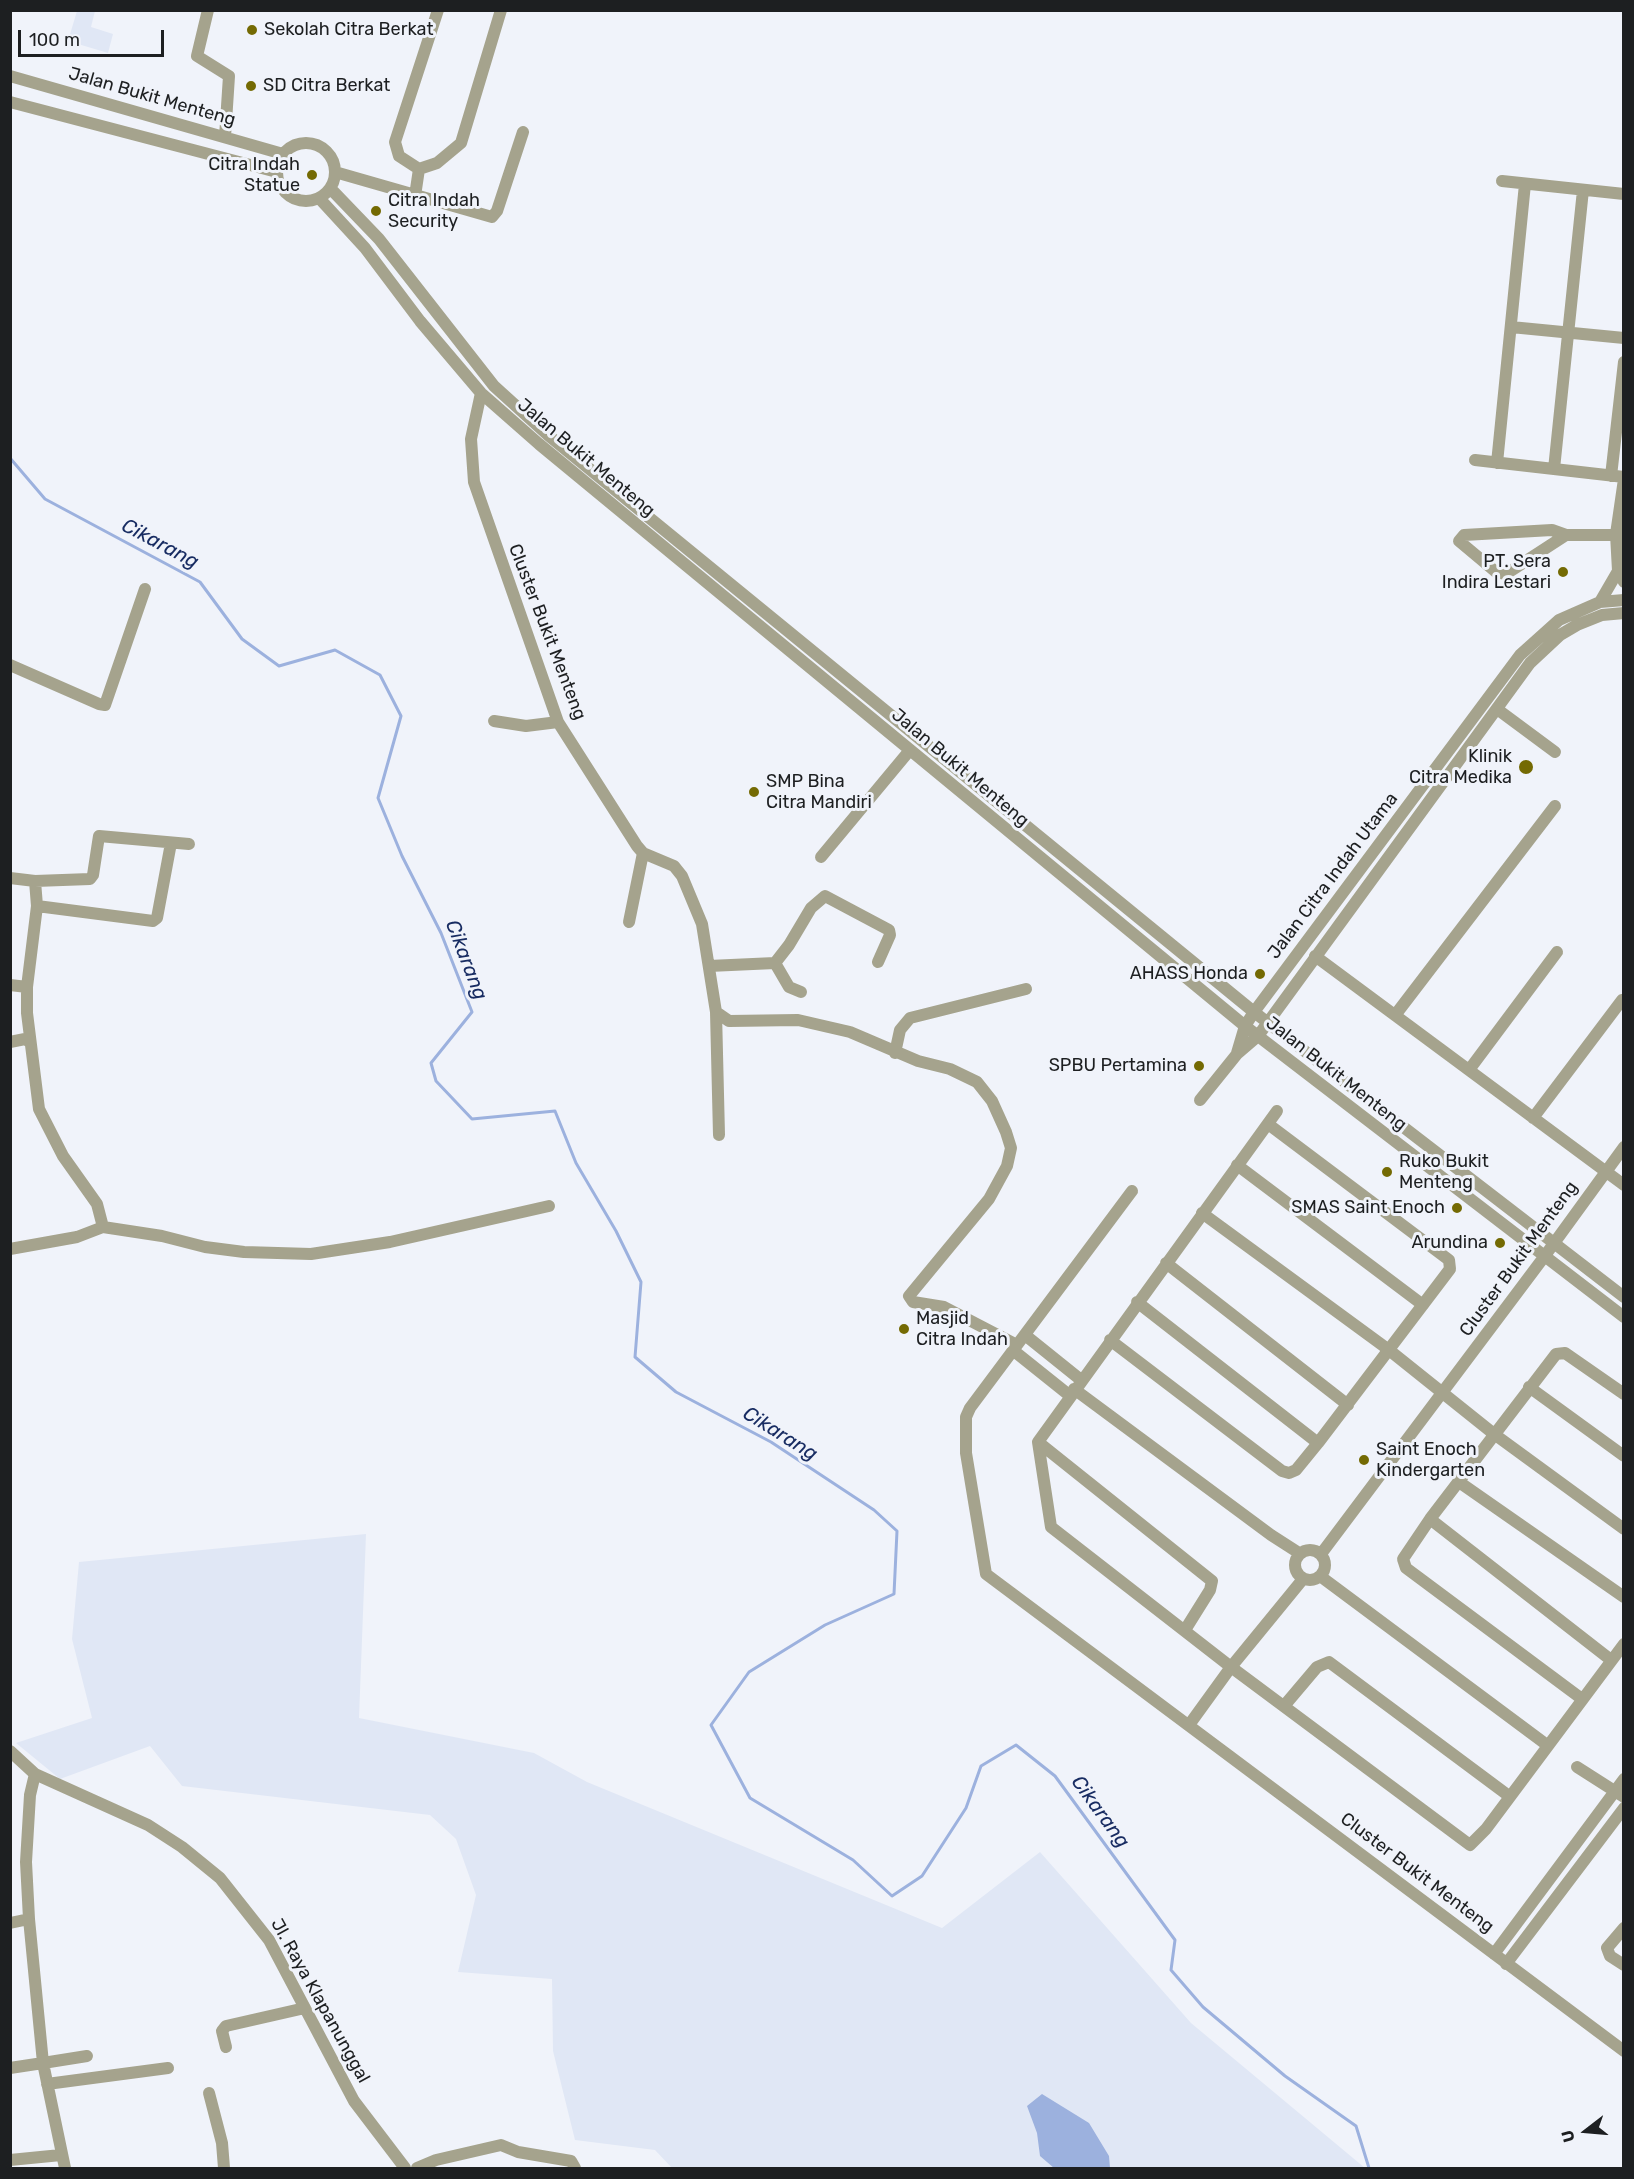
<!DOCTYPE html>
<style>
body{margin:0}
#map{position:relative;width:1634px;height:2179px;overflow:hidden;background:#f0f3fa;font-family:Rubik,sans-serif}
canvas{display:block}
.frame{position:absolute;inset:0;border:12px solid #1d1f21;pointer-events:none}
.north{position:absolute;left:1556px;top:2101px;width:60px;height:60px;-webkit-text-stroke:4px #f0f3fa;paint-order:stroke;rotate:254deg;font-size:16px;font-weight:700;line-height:24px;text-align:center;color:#1d1f21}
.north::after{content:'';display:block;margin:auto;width:21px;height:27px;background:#1d1f21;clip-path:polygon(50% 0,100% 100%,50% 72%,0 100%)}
.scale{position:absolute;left:18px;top:30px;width:146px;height:27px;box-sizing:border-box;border:3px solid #1d1f21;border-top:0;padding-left:8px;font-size:18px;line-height:21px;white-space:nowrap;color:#1d1f21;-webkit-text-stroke:4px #f0f3fa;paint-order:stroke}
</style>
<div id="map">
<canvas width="1634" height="2179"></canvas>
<div class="frame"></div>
<div class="north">U</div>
<div class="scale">100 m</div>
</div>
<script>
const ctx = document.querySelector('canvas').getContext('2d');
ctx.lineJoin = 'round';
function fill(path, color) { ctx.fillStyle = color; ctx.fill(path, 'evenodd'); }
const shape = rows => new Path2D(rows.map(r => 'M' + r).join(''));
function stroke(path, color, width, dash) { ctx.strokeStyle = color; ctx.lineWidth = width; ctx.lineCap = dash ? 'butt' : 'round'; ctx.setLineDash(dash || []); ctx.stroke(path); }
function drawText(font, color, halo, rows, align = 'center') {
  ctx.font = font + ' Rubik,sans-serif'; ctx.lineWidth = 6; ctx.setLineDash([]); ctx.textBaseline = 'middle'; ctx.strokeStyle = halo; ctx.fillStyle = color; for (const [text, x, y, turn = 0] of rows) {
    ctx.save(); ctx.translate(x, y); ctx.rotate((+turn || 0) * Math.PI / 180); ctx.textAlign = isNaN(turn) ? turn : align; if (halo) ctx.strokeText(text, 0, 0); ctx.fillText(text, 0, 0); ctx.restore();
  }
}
fill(shape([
 [77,11,95,11,91,27,113,34,108,53,68,41],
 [366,1534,359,1718,534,1753,587,1782,942,1928,1040,1852,1191,2023,1365,2168,672,2168,655,2150,575,2140,553,2051,552,1979,458,1972,476,1895,456,1839,430,1815,182,1786,150,1746,60,1779,16,1743,92,1718,72,1639,79,1562]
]), '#e0e7f5');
fill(shape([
 [1042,2094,1089,2123,1109,2156,1110,2168,1054,2168,1040,2156,1037,2133,1027,2106]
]), '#9cb1de');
stroke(shape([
 [10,458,45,499,200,582,242,639,279,666,335,650,380,675,401,716,378,798,402,856,441,933,472,1012,431,1063,436,1081,472,1119,555,1111,576,1163,616,1231,641,1282,635,1357,676,1392,771,1442,874,1510,897,1531,894,1594,825,1625,749,1672,711,1725,750,1798,853,1860,892,1896,922,1876,966,1808,981,1766,1016,1745,1055,1776,1175,1940,1171,1970,1203,2007,1285,2076,1356,2126,1369,2168]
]), '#9cb1de', 3);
stroke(shape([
 [208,10,197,56,229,76,225,137],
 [10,76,283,154],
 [10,102,277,172],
 '277 172a29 29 0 1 1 58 0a29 29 0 1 1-58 0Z',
 [419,169,437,163,461,143,501,10],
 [335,172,492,217,497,211,523,132],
 [1502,181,1624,194],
 [330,188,379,239,494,386,548,435,1254,1012,1624,1297],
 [415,196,419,169,399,156,395,142,438,10],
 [319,198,365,248,420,321,481,393,539,444,1245,1026,1624,1317],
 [1511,327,1624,338],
 [481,393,471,439,474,482,558,722,637,846,643,853,674,866,682,876,702,924,716,1012,729,1021,798,1020,850,1032,918,1061,950,1069,977,1082,992,1101,1006,1132,1011,1148,1007,1166,989,1199,909,1296,913,1302,944,1307,1017,1345],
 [1475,460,1624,477],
 [1497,463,1525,184],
 [1554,469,1583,190],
 [1611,476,1624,362],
 [1624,479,1616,534,1618,571,1624,582],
 [1566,535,1506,574,1496,572,1459,541,1464,535,1552,530,1566,535,1624,535],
 [1600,602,1618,571],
 [10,665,99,704,105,705,145,589],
 [1497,709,1555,752],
 [494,721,526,726,558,722],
 [821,857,910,750],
 [10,878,35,881,37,906,27,987,27,1013,39,1109,63,1156,97,1204,103,1227,77,1237,10,1249],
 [35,881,90,879,93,875,99,836,189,844],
 [37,906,153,921,157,918,171,843],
 [629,922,643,853],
 [1315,956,1624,1185],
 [775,963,789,945,811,908,825,896,889,930,890,935,878,962],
 [709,966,775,963,789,987,801,992],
 [10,985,27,987],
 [716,1012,719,1135],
 [1396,1014,1555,806],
 [10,1042,25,1039,30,1042],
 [895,1053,900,1030,910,1018,1026,989],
 [1237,1053,1245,1026,1254,1012,1520,655,1559,620,1600,602,1624,600],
 [1469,1070,1557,952],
 [1200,1100,1237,1054,1258,1036,1530,663,1560,635,1577,625,1602,615,1624,613],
 [1277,1111,1038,1442,1051,1527,1231,1667,1470,1845,1486,1829,1624,1644],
 [1533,1118,1622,1000],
 [1237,1165,1423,1305],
 [1132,1191,970,1408,966,1417,966,1453,986,1574,1624,2051],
 [1202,1213,1389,1350,1494,1434,1624,1529],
 [103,1227,162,1236,205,1247,244,1252,311,1254,390,1242,549,1206],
 [1166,1263,1348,1405],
 [1137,1302,1318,1443],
 [1025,1335,1081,1380],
 [1110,1340,1282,1471,1289,1473,1296,1470,1318,1443,1450,1269,1449,1260,1268,1124],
 [1014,1351,1069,1395],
 [1529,1387,1624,1456],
 [1074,1389,1271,1535,1299,1553],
 [1038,1442,1212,1581,1210,1590,1185,1630],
 [1459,1482,1624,1597],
 [1430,1519,1611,1660],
 '1295 1565a15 15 0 1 1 30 0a15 15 0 1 1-30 0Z',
 [1321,1554,1544,1257,1624,1147],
 [1320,1576,1547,1745],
 [1582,1699,1406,1568,1403,1559,1430,1519,1556,1354,1565,1353,1624,1394],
 [1284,1706,1317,1667,1329,1662,1509,1796],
 [1189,1725,1231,1667,1303,1579],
 [10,1751,35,1774,148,1825,182,1847,220,1878,269,1940,354,2101,405,2168],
 [1577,1767,1624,1797],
 [10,1923,29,1919,26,1862,30,1795,35,1774],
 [1624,1928,1607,1948,1610,1956,1624,1965],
 [1494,1954,1624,1779],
 [1506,1964,1624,1808],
 [226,2047,222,2031,226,2026,305,2008],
 [10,2068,43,2063,29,1919],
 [47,2084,168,2068],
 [209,2093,222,2143,224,2168],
 [10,2160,61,2155],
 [65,2168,43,2063,87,2056],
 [417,2168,436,2160,501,2145,518,2152,571,2161,575,2168]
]), '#a5a38d', 12);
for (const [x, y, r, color] of [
 [252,30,6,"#746a03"],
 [251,86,6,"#746a03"],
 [312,175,6,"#746a03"],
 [376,211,6,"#746a03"],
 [1563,572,6,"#746a03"],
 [1526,767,8,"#746a03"],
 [754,792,6,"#746a03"],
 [1260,974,6,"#746a03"],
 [1199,1066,6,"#746a03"],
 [1387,1172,6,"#746a03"],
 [1457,1208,6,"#746a03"],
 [1500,1243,6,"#746a03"],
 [904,1329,6,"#746a03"],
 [1364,1460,6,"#746a03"]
]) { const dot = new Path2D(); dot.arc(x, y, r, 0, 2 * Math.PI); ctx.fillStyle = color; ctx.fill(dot); stroke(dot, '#f0f3fa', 2); }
drawText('18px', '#1d1f21', '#f0f3fa', [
 ["Sekolah Citra Berkat",264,30],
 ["SD Citra Berkat",263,86],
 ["Citra Indah",300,165,"right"],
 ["Statue",300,186,"right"],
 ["Citra Indah",388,201],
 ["Security",388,222],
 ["PT. Sera",1551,562,"right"],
 ["Indira Lestari",1551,583,"right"],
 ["Klinik",1512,757,"right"],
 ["Citra Medika",1512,778,"right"],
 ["SMP Bina",766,782],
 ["Citra Mandiri",766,803],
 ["AHASS Honda",1248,974,"right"],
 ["SPBU Pertamina",1187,1066,"right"],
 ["Ruko Bukit",1399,1162],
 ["Menteng",1399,1183],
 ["SMAS Saint Enoch",1445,1208,"right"],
 ["Arundina",1488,1243,"right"],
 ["Masjid",916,1319],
 ["Citra Indah",916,1340],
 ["Saint Enoch",1376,1450],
 ["Kindergarten",1376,1471]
], 'left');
drawText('18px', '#1d1f21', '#f0f3fa', [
 ["Jalan Bukit Menteng",152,97,16],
 ["Jalan Bukit Menteng",586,458,40],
 ["Cluster Bukit Menteng",547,632,69],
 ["Jalan Bukit Menteng",960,768,40],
 ["Jalan Citra Indah Utama",1333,876,-53],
 ["Jalan Bukit Menteng",1336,1074,38],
 ["Cluster Bukit Menteng",1519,1259,-54],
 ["Cluster Bukit Menteng",1417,1873,37],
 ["Jl. Raya Klapanunggal",320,2001,61]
]);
drawText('italic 20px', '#182c62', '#f0f3fa', [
 ["Cikarang",160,544,28],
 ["Cikarang",466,960,69],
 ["Cikarang",780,1434,32],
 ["Cikarang",1100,1812,54]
]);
</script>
